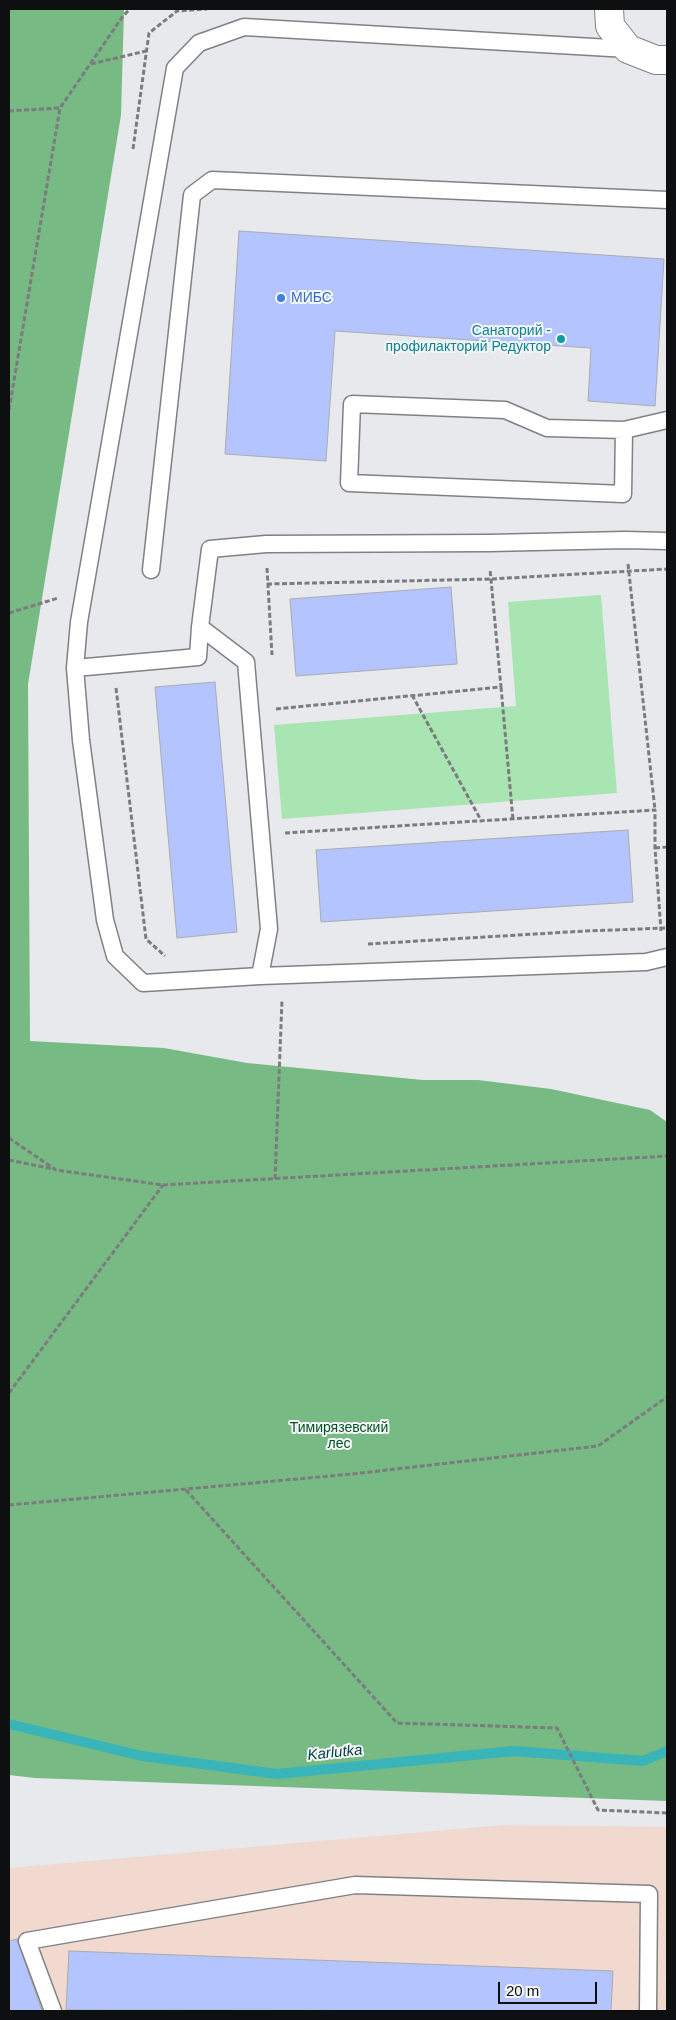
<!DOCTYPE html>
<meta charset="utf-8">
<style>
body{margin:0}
#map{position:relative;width:676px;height:2020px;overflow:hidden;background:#e8e9ec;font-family:Helvetica,sans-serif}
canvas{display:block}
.frame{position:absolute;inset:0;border:10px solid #0e0f10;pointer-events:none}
.scale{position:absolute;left:498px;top:1982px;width:99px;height:22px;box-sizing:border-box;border:2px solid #0e0f10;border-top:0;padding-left:6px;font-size:15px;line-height:18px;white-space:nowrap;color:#0e0f10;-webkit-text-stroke:4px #f5f6f9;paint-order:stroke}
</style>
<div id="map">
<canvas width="676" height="2020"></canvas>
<div class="frame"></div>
<div class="scale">20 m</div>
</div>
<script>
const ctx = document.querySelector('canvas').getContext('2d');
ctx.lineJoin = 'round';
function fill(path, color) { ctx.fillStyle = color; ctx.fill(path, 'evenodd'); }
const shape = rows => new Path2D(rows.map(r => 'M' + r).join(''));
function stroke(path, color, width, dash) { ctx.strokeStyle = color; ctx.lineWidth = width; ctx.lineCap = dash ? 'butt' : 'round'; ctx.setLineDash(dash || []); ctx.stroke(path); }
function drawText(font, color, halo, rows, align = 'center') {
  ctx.font = font + ' Helvetica,sans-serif'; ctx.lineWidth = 4; ctx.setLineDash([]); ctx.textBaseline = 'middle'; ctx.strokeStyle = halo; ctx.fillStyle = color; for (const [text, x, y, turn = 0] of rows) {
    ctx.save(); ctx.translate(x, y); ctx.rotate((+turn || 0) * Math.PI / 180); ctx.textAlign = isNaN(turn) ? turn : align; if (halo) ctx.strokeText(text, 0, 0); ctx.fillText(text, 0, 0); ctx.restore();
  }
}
fill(shape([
 [504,1825,667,1827,667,1976,665,1977,667,1985,667,2011,9,2011,9,1868]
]), '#f1d9cf');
fill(shape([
 [601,595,617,793,282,819,274,725,516,706,508,602]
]), '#a8e5b2');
fill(shape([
 [9,9,124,9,121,115,28,684,30,1041,164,1048,247,1063,423,1080,478,1080,551,1089,650,1110,667,1122,667,1801,35,1778,9,1775]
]), '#77ba83');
stroke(shape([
 [9,1724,142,1756,277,1774,514,1751,643,1761,667,1751]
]), '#39b4b8', 10);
const building = shape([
 [239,231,664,259,655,406,588,401,591,348,335,331,326,461,225,454,239,231],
 [451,587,457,664,296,676,290,599,451,587],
 [215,682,237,932,177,938,155,687,215,682],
 [628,830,633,902,321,922,316,850,628,830],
 [17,1939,42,2011,9,2011,9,1941,17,1939],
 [69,1951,613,1971,611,2011,66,2010,69,1951]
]);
fill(building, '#b3c4fe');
stroke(building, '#aaabae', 1);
const lane = shape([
 [628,49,244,27,199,43,175,68,79,622,75,668,81,740,105,920,115,956,143,983,260,976,646,962,667,957],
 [624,430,623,494,349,483,352,404,505,410,547,428,624,430,667,420],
 [151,570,192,195,212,180,667,200],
 [200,627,246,662,269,929,260,976],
 [75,668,198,657,200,627,210,549,266,544,489,543,625,540,667,541],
 [53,2011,27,1941,355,1885,649,1894,648,2011]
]);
const secondary = shape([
 [609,9,610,26,628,49,656,60,667,60]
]);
stroke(lane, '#808184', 19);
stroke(secondary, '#808184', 30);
stroke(shape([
 [91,64,146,51],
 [9,111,60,108],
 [133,149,149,33,177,11,207,9],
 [9,410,60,108,123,16,130,9],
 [628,564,655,810],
 [267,568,272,655],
 [267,584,491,579,667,569],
 [9,613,58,598],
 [501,687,513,820],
 [116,688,146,939,165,956],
 [412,695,482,822],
 [276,709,501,687,490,569],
 [285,833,655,810,655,848,661,931],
 [655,848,667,847],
 [368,944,585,931,667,928],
 [9,1138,56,1170,163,1185,667,1156],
 [9,1160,53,1169],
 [275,1179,282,1000],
 [9,1393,163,1185],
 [186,1490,397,1723,557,1728,598,1810,667,1813],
 [9,1505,352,1474,598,1446,667,1397]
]), '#7b7c7e', 3, [5, 2.5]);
stroke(lane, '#fff', 16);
stroke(secondary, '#fff', 28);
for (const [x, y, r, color] of [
 [281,298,5,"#3f7fe0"],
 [561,339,5,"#0f9aa8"]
]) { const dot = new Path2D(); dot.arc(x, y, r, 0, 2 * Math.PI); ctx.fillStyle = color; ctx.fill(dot); stroke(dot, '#f5f6f9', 2); }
drawText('14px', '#366cbe', '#f5f6f9', [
 ["МИБС",291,298]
], 'left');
drawText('14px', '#0d838f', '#f5f6f9', [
 ["Санаторий -",551,331],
 ["профилакторий Редуктор",551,347]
], 'right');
drawText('14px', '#00511e', '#f5f6f9', [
 ["Тимирязевский",339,1428],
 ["лес",339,1444]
]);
drawText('italic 15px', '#0a4244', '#f5f6f9', [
 ["Karlutka",335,1753,-6]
]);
</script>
